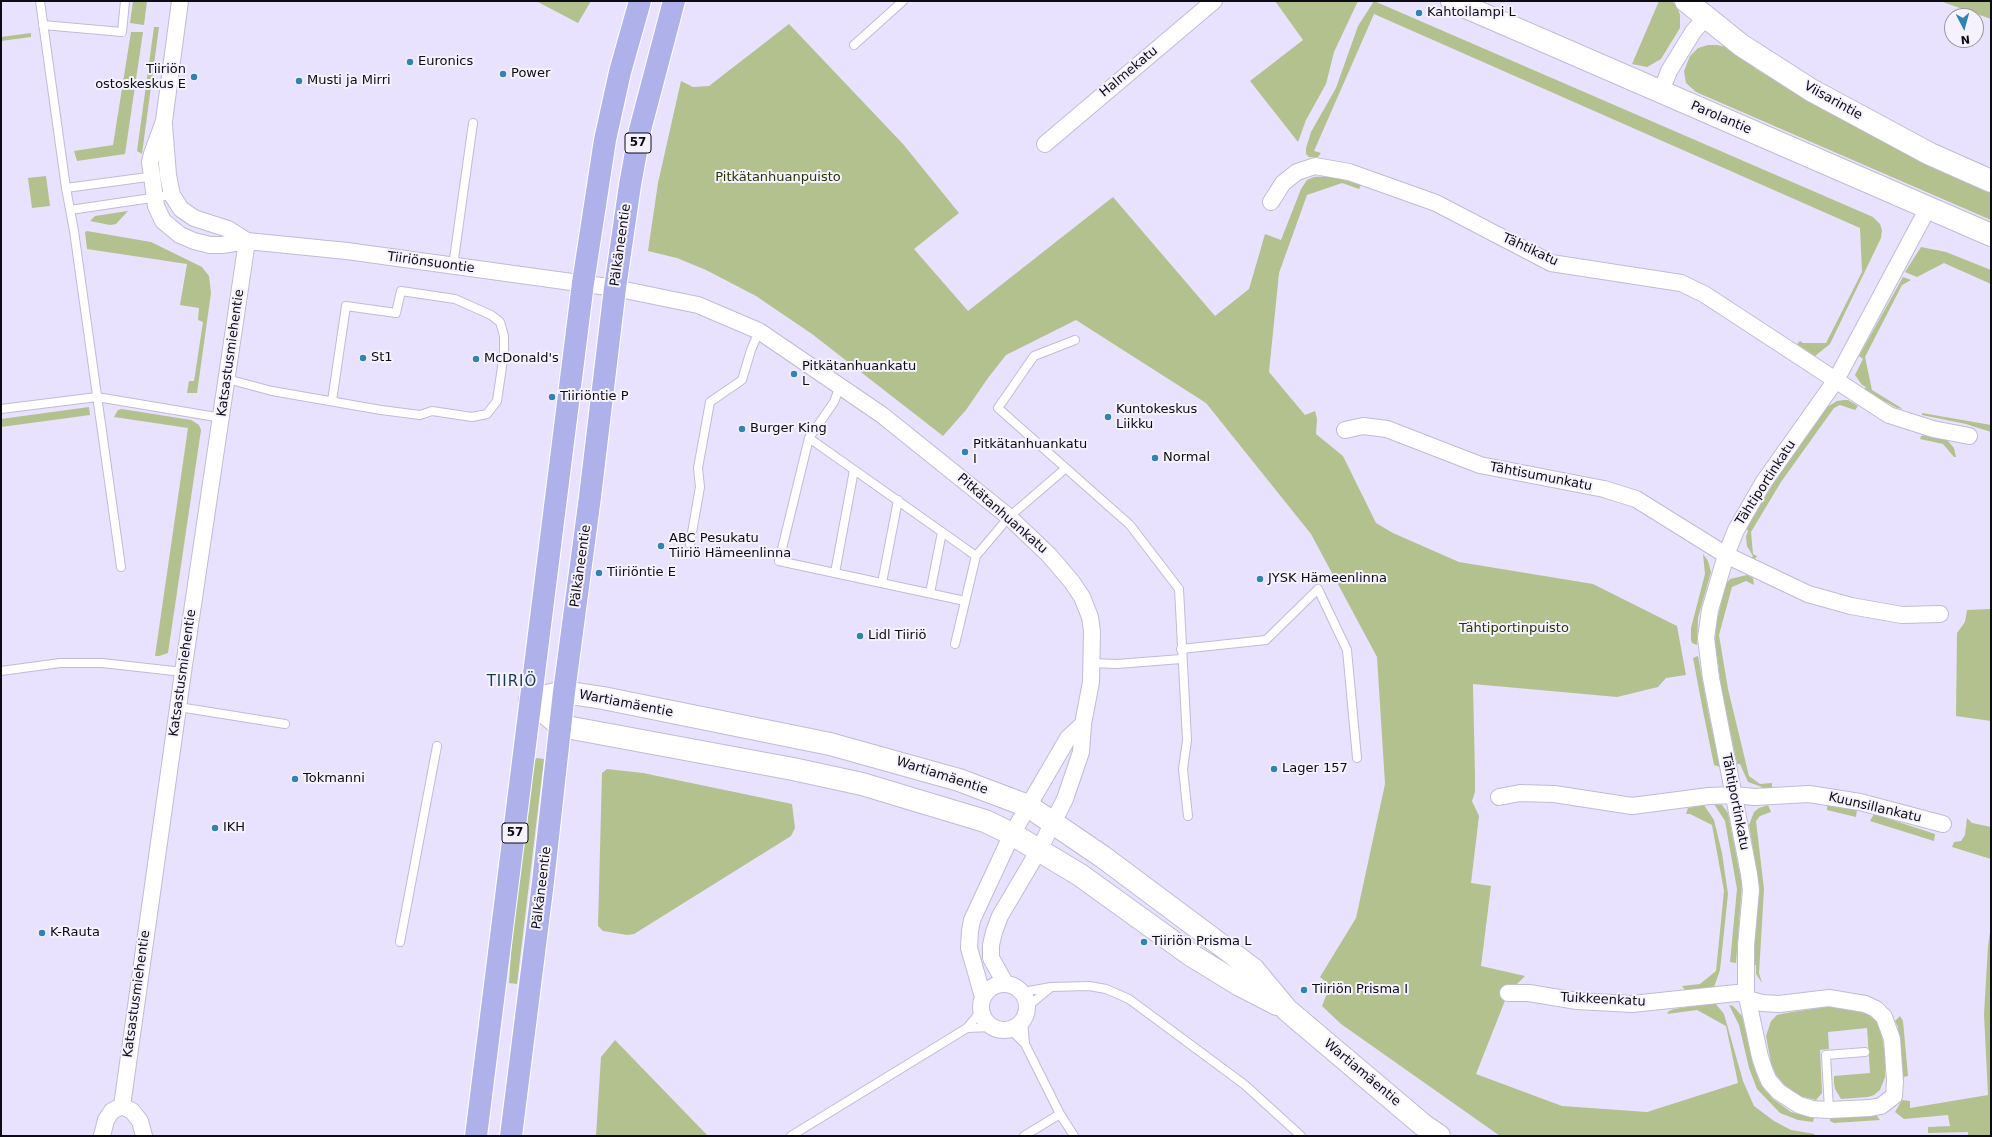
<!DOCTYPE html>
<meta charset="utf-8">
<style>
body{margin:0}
#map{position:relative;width:1992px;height:1137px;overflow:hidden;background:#e9e2ff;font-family:"DejaVu Sans",sans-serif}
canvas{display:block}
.frame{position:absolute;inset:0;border:2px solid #0d0b14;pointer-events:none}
.north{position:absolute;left:1944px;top:8px;width:40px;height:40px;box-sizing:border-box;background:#f5f2fe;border:1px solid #9896a0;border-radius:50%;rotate:174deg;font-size:11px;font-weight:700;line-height:16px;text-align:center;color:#0d0b14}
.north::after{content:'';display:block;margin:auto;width:14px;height:18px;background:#3084b4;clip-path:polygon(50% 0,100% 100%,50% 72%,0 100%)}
</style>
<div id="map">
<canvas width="1992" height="1137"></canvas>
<div class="frame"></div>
<div class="north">N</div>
</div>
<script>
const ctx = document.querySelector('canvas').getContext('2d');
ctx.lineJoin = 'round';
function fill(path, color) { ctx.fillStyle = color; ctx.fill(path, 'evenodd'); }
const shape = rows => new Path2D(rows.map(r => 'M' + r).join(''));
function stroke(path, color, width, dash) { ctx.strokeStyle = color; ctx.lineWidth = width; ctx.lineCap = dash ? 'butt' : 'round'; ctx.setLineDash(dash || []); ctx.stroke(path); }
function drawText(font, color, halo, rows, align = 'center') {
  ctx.font = font + ' "DejaVu Sans",sans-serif'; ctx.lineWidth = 4; ctx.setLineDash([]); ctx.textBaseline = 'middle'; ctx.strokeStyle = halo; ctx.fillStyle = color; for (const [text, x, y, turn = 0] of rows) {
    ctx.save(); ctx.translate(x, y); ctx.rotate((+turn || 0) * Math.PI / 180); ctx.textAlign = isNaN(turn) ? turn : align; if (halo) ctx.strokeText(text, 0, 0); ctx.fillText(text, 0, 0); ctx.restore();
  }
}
fill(shape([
 [133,1,147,1,144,25,130,23],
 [536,1,591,1,578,23],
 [1275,1,1358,1,1334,52,1326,84,1306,120,1298,142,1250,81,1303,40],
 [1374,1,1873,217,1880,224,1882,230,1881,238,1830,344,1815,356,1797,344,1800,341,1803,343,1826,343,1862,272,1860,228,1374,14,1314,151,1321,153,1318,157,1309,157,1306,154,1306,148,1311,132,1336,88,1358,26],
 [1659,1,1672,1,1677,6,1680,15,1680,28,1661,59,1647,67,1632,64],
 [1940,1,1991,1,1991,19],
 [789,24,903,144,959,213,914,249,968,311,1113,197,1215,316,1249,289,1265,234,1281,240,1301,189,1307,180,1314,177,1331,176,1361,185,1359,189,1342,183,1307,195,1279,273,1269,372,1305,415,1315,411,1317,419,1316,434,1343,456,1376,523,1393,533,1459,562,1593,584,1677,626,1686,675,1666,678,1658,687,1617,697,1473,684,1475,776,1475,792,1472,801,1479,816,1471,883,1491,886,1481,966,1525,976,1508,993,1476,1074,1562,1106,1647,1112,1738,1083,1726,1026,1697,1010,1667,1014,1669,1011,1674,1009,1715,1003,1724,1014,1743,1081,1754,1106,1774,1121,1791,1130,1815,1134,1813,1136,1500,1136,1341,1024,1322,1006,1326,996,1333,988,1320,977,1356,918,1385,784,1377,657,1311,534,1206,403,1076,320,1006,355,988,378,966,410,943,436,812,334,756,296,706,270,677,258,648,251,658,183,681,81,693,87,709,86],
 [154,27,159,27,142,154,137,151],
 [131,32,143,32,125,154,77,161,74,151,113,145],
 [31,33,31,37,1,41,1,37],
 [1708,45,1717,45,1731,48,1756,69,1800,95,1959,178,1991,192,1991,220,1696,92,1686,83,1684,71,1690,56,1698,48],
 [46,176,50,206,32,208,28,178],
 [128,211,116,224,110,225,90,221,95,216],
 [87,231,151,242,202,267,209,276,211,293,197,393,187,393,189,381,194,381,203,322,198,320,199,308,180,305,187,264,87,249,85,232],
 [1921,247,1946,252,1991,270,1991,284,1944,263,1917,277,1905,272],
 [1903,277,1911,280,1902,285,1865,357,1872,390,1903,409,1897,408,1864,390,1866,387,1862,385,1855,375,1863,359,1859,356],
 [1844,400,1848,400,1858,406,1855,410,1840,405,1834,408,1781,482,1751,532,1753,554,1757,556,1755,559,1751,558,1753,556,1747,546,1746,537,1748,531,1746,528,1775,481,1827,407,1837,401],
 [89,407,90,415,1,427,1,419],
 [122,409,191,420,199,425,201,430,168,653,159,656,155,656,188,428,114,417,118,410],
 [1922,413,1991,425,1991,432,1966,424,1922,415],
 [1926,435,1943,438,1948,441,1954,448,1956,457,1954,457,1943,444,1920,439,1921,436],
 [1703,554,1708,561,1711,572,1698,618,1697,645,1692,643,1691,640,1691,628,1705,574],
 [1747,575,1753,578,1754,585,1746,581,1732,587,1719,635,1728,689,1749,776,1760,784,1772,783,1772,788,1762,789,1762,787,1748,782,1740,764,1737,764,1721,686,1715,642,1716,624,1726,584,1730,579],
 [1991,609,1991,721,1956,716,1957,633,1965,622,1967,610],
 [1698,656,1708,711,1720,767,1714,765,1703,711,1693,658],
 [537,758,544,759,517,984,509,983,514,909,534,760],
 [607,769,643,773,792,804,795,828,791,836,634,934,627,935,603,931,598,926,602,773],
 [1714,804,1722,805,1728,813,1742,885,1736,963,1730,962,1737,889,1725,821],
 [1827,804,1857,810,1856,817,1827,810],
 [1704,805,1714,820,1722,853,1728,894,1720,970,1714,987,1686,991,1682,986,1700,984,1716,971,1724,891,1712,825,1690,814,1686,814,1688,808],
 [1768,805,1771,812,1760,816,1756,821,1764,889,1759,973,1762,983,1756,974,1756,965,1753,965,1759,884,1749,825,1754,812,1759,808],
 [1874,814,1935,834,1934,841,1870,821],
 [1967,818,1972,823,1991,827,1991,859,1952,847,1954,842,1961,841,1965,835],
 [1991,925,1991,1136,1968,1136,1968,1132,1928,1133,1928,1127,1950,1126,1948,1115,1904,1119,1895,1112,1902,1100,1910,1101,1910,1108,1988,1095,1984,1014,1988,946],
 [1729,1005,1733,1006,1742,1016,1753,1064,1759,1081,1765,1090,1773,1099,1791,1112,1814,1118,1813,1122,1798,1120,1780,1113,1757,1089,1749,1068,1739,1025],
 [1826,1007,1839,1007,1866,1013,1880,1024,1885,1055,1885,1077,1880,1090,1874,1095,1868,1097,1841,1099,1835,1089,1834,1083,1834,1076,1870,1073,1867,1028,1828,1032,1829,1049,1820,1050,1822,1093,1816,1100,1799,1096,1788,1089,1776,1075,1771,1063,1766,1036,1771,1021,1777,1015,1786,1013],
 [1900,1016,1903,1021,1908,1076,1903,1077,1902,1067,1901,1066,1898,1027,1895,1021],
 [615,1040,708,1136,596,1136,601,1057],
 [1877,1116,1880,1120,1834,1123,1830,1121,1830,1118]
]), '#b2c18d');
const lane = shape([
 [40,1,66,188,74,231,121,567],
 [43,25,122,32,125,1],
 [854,45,903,1],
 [66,188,155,176],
 [70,210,172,195],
 [453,266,473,123],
 [1075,340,1034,356,998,408,1130,525,1179,589,1187,740,1183,769,1188,816],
 [227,379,272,391,381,410,420,415,432,411,472,417,487,414,497,401,504,353,504,336,500,322,491,315,455,299,401,291,396,313,346,306,332,401],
 [840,386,834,402,809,438,779,561,965,601],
 [1,409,97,397,222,418],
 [809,438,976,556,955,644],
 [690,544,700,487,698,468,710,402,742,380,751,350,759,331],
 [976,556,1009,517,1066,468],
 [835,573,854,470],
 [882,583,898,500],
 [930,593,942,532],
 [1181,649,1266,640,1318,589,1347,650,1357,758],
 [1092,663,1117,664,1181,659],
 [1,671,60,663,102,663,183,672],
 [179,707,285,724],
 [400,942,437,746],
 [1023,992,1051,987,1089,986,1106,989,1129,999,1245,1085,1301,1136],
 [1027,1007,1050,988],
 [1023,1020,1025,1044],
 [967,1028,993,1027],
 [1010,1029,1025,1044,1060,1114,1074,1136],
 [1829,1110,1826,1055,1865,1052],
 [791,1136,967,1028,981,1011],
 [1024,1136,1060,1114]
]);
const street = shape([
 [180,1,164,121,152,154,150,162,156,206,163,221,180,235,194,241,210,245,222,245,247,241,347,251,615,288,698,305,759,331,882,415,1009,517,1049,555,1072,582,1082,597,1090,617,1092,632,1091,682,1083,724,1081,752,1065,799,1039,850,1000,916,994,932,991,945,991,958,1005,983],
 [1661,92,1669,71,1693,32,1705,18],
 [164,125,168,175,172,195,181,209,194,218,228,229,247,241],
 [1045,144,1214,1],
 [1271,202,1283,183,1297,172,1315,166,1349,172,1436,203,1551,263,1681,283,1704,294,1889,415,1933,429,1969,436],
 [1345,430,1363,426,1387,429,1480,465,1604,489,1636,499,1726,555,1808,594,1851,606,1902,615,1940,614],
 [1499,797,1520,793,1554,794,1632,806,1709,796,1734,795,1755,797,1809,794,1860,802,1943,824],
 '981 1007a23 23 0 1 1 46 0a23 23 0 1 1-46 0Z',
 [1508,993,1529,993,1577,1001,1632,1004,1746,992],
 [983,997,969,948,970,931,972,920,1012,834,1068,738,1083,724],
 [1747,999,1762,1003,1779,1004,1829,998,1865,1004,1876,1009,1884,1017,1892,1039,1895,1081,1894,1096,1881,1106,1870,1108,1829,1110,1812,1109,1799,1105,1779,1092,1769,1081,1764,1069,1760,1057,1751,1015,1746,992,1746,946,1751,890,1749,874,1711,678,1706,638,1710,610,1726,555,1736,530,1763,483,1836,380,1928,208],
 [122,1106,183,672,247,241],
 [122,1106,132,1111,140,1121,144,1136],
 [102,1136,106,1120,112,1111,122,1106]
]);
const secondary = shape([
 [1452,1,1991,235],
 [1686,1,1741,45,1811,90,1930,154,1991,181],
 [530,700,564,692,603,698,830,744,959,780,1028,806,1103,857,1253,969,1287,1010,1423,1125,1439,1136],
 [530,700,561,726,793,769,862,784,985,821,1012,834,1080,875,1191,955,1240,985,1277,1004]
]);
const primary = shape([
 [476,1136,583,283,605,140,620,72,640,1],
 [511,1136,543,882,564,692,590,497,615,288,630,185,640,130,674,1]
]);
stroke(lane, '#c1bbd6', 10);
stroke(street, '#c1bbd6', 18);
stroke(secondary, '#c1bbd6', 24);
stroke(primary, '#fff', 24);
stroke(lane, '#fff', 8);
stroke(street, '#fff', 16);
stroke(secondary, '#fff', 22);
stroke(primary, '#afb2ea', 22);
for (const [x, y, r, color] of [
 [1419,13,4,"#3084b4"],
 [410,62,4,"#3084b4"],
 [503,74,4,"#3084b4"],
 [194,77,4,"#3084b4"],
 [299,81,4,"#3084b4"],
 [363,358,4,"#3084b4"],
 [476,359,4,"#3084b4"],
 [794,374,4,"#3084b4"],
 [552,397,4,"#3084b4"],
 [1108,417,4,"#3084b4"],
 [742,429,4,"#3084b4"],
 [965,452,4,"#3084b4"],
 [1155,458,4,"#3084b4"],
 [661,546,4,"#3084b4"],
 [599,573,4,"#3084b4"],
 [1260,579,4,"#3084b4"],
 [860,636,4,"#3084b4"],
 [1274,769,4,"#3084b4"],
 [295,779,4,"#3084b4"],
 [215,828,4,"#3084b4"],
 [42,933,4,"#3084b4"],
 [1144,942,4,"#3084b4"],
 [1304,990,4,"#3084b4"]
]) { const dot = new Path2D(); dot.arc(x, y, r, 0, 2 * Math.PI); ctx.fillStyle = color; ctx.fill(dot); stroke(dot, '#f5f2fe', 1.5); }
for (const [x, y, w] of [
 [638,143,26],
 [515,833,26]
]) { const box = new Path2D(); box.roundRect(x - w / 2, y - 10, w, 20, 3); ctx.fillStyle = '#f5f2fe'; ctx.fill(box); stroke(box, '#0d0b14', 1); }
drawText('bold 12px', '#0d0b14', null, [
 ["57",638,143],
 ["57",515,833]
]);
drawText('13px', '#0d0b14', '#f5f2fe', [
 ["Kahtoilampi L",1427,13],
 ["Euronics",418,62],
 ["Tiiriön",186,70,"right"],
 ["ostoskeskus E",186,85,"right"],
 ["Power",511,74],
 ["Musti ja Mirri",307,81],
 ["St1",371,358],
 ["McDonald's",484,359],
 ["Pitkätanhuankatu",802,367],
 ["L",802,382],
 ["Tiiriöntie P",560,397],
 ["Kuntokeskus",1116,410],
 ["Liikku",1116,425],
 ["Burger King",750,429],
 ["Pitkätanhuankatu",973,445],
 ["I",973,460],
 ["Normal",1163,458],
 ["ABC Pesukatu",669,539],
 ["Tiiriö Hämeenlinna",669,554],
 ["Tiiriöntie E",607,573],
 ["JYSK Hämeenlinna",1268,579],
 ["Lidl Tiiriö",868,636],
 ["Lager 157",1282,769],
 ["Tokmanni",303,779],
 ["IKH",223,828],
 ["K-Rauta",50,933],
 ["Tiiriön Prisma L",1152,942],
 ["Tiiriön Prisma I",1312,990]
], 'left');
drawText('13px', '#0d0b14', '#f5f2fe', [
 ["Halmekatu",1129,72,-40],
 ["Viisarintie",1833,101,29],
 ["Parolantie",1721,118,23],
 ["Pälkäneentie",621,245,-82],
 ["Tähtikatu",1530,250,25],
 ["Tiiriönsuontie",431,263,8],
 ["Katsastusmiehentie",231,353,-82],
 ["Tähtisumunkatu",1541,477,11],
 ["Tähtiportinkatu",1766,483,-57],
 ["Pitkätanhuankatu",1002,514,41],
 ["Pälkäneentie",581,566,-82],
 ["Katsastusmiehentie",183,673,-82],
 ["Wartiamäentie",626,704,11],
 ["Wartiamäentie",942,776,18],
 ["Tähtiportinkatu",1735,802,79],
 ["Kuunsillankatu",1875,808,13],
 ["Pälkäneentie",542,888,-83],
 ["Katsastusmiehentie",137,994,-82],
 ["Tuikkeenkatu",1603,1000,3],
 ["Wartiamäentie",1362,1073,40]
]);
drawText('13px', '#2a3502', '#f5f2fe', [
 ["Pitkätanhuanpuisto",778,178],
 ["Tähtiportinpuisto",1514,629]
]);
ctx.letterSpacing = '1px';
drawText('15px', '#143c53', '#f5f2fe', [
 ["TIIRIÖ",512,682]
]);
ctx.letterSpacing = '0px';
</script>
